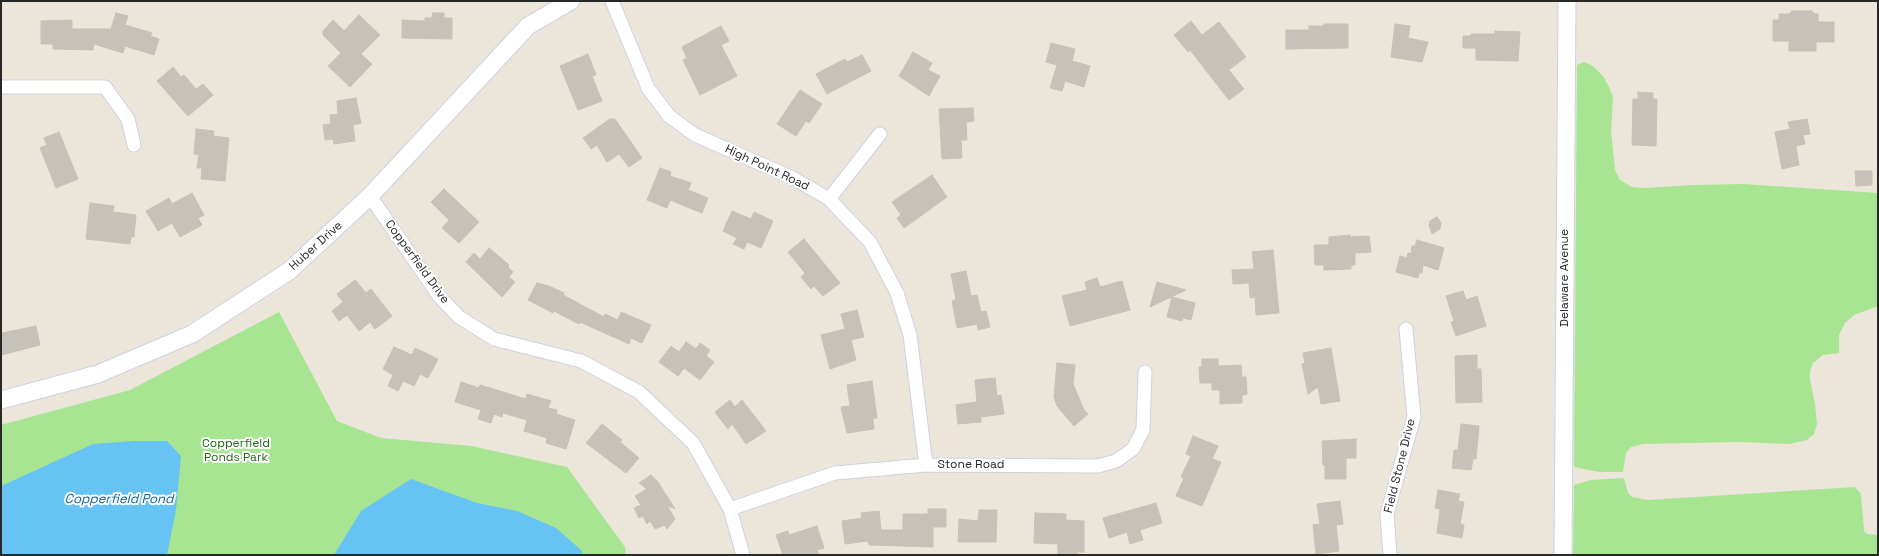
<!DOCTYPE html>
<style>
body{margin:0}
#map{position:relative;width:1879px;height:556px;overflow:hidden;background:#ece5d9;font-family:"Space Grotesk",sans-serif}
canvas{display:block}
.frame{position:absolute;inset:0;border:2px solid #282828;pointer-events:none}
</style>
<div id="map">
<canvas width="1879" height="556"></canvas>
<div class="frame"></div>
</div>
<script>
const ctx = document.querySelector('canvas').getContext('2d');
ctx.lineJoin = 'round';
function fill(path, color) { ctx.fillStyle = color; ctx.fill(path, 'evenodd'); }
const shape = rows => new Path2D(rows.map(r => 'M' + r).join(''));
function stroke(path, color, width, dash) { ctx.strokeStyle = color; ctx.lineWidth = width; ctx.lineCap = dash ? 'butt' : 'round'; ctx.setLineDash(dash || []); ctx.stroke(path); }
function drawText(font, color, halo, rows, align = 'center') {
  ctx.font = font + ' "Space Grotesk",sans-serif'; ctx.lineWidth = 4; ctx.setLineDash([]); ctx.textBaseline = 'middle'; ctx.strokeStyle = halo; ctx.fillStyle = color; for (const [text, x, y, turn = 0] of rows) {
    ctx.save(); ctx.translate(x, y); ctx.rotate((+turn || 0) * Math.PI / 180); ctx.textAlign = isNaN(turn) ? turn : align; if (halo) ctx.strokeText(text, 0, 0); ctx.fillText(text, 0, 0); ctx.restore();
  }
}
fill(shape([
 [1584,62,1593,66,1603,76,1609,87,1613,97,1611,131,1615,170,1620,180,1632,187,1646,188,1694,185,1743,184,1878,193,1878,306,1854,315,1845,323,1839,335,1839,353,1823,355,1813,363,1810,371,1810,380,1815,404,1817,424,1814,434,1807,440,1789,444,1740,442,1643,444,1631,447,1626,453,1623,472,1599,472,1574,467,1577,65],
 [279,312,337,421,381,438,471,446,567,467,625,547,626,555,1,555,1,425,130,390],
 [1624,478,1628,493,1632,497,1648,500,1855,487,1861,494,1864,531,1867,534,1878,535,1878,555,1573,555,1574,485,1591,480]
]), '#a8e593');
fill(shape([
 [134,441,167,441,181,456,176,510,167,555,1,555,1,486,93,444],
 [411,479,477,503,517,511,556,528,581,550,583,555,300,555,334,555,361,511]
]), '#67c3f3');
const building = shape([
 [1792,11,1812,11,1815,14,1818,14,1818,22,1834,22,1834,42,1816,42,1816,51,1789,51,1789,41,1773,41,1773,20,1779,20,1779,14,1789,14,1792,11],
 [116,13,128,16,125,25,152,33,150,36,159,39,154,55,125,46,123,53,94,44,93,50,53,49,53,44,41,44,41,21,72,20,72,29,111,29,116,13],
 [433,13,444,13,444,18,452,18,452,39,402,38,402,20,425,21,425,18,432,18,433,13],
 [359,15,380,35,361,54,372,64,350,87,328,66,341,53,323,35,323,31,333,20,344,31,359,15],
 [1191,21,1202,35,1219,22,1246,57,1229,70,1244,89,1229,100,1190,50,1188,52,1174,35,1191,21],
 [1324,24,1348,24,1348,48,1286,49,1286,30,1309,30,1309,26,1324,26,1324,24],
 [1395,24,1410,26,1408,38,1428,42,1422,62,1391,57,1395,24],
 [721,26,729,41,721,45,737,76,700,95,683,60,687,58,682,47,721,26],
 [1495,31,1520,32,1518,61,1476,60,1476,48,1463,48,1463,36,1471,36,1471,34,1495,34,1495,31],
 [1051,43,1075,49,1072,61,1090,66,1084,87,1065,81,1062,91,1050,88,1057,65,1046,62,1051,43],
 [913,52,932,63,928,70,940,76,929,96,899,76,913,52],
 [588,54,596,75,592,76,602,101,578,110,560,66,588,54],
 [862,55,871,71,827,94,816,74,845,59,847,62,862,55],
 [173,67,181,77,184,75,196,89,203,84,213,95,188,116,157,81,173,67],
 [800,90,822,104,809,123,806,121,796,136,777,124,800,90],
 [1638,92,1653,93,1653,99,1657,99,1656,146,1632,145,1633,99,1638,99,1638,92],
 [356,98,361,123,353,125,355,141,334,144,333,139,325,140,323,125,331,124,330,115,338,114,337,101,356,98],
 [973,108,974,121,966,122,967,140,961,140,962,158,942,159,939,109,973,108],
 [610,119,615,119,642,158,629,167,619,154,607,162,597,145,591,149,583,138,610,119],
 [1807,119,1810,134,1803,135,1805,144,1796,146,1799,165,1782,169,1775,132,1790,129,1788,122,1807,119],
 [196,129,214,131,213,136,229,138,225,181,201,179,202,168,197,168,199,155,194,154,196,129],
 [59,132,78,179,56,188,40,148,47,145,44,138,59,132],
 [660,168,671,172,670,176,691,183,688,190,708,198,702,213,670,200,667,208,647,200,660,168],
 [1855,171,1872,171,1872,185,1856,186,1855,171],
 [932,175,947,197,904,228,897,218,901,215,892,202,932,175],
 [444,189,479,222,459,243,442,228,449,220,431,202,444,189],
 [192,193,204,215,198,218,202,225,180,237,172,223,158,231,146,211,169,198,172,204,192,193],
 [90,203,114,206,113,212,136,215,134,237,131,237,130,244,86,239,90,203],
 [732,211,751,219,754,212,773,221,761,248,747,242,744,249,733,244,737,238,723,231,732,211],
 [1437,217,1441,223,1440,229,1432,234,1429,225,1430,221,1437,217],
 [1350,235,1350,237,1369,236,1371,252,1355,253,1355,265,1351,265,1351,269,1324,270,1324,265,1315,265,1314,245,1329,245,1329,237,1350,235],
 [804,239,840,283,823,296,814,286,811,289,801,277,805,273,788,252,804,239],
 [1417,240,1444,248,1438,270,1423,265,1422,273,1419,273,1418,278,1396,272,1400,256,1407,258,1408,253,1411,254,1412,246,1415,246,1417,240],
 [489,248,509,265,508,267,513,272,509,277,515,282,502,297,466,262,474,253,480,259,489,248],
 [1273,250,1279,313,1256,315,1255,297,1250,298,1249,283,1233,284,1232,270,1254,269,1252,252,1273,250],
 [966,271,971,296,977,295,981,312,986,311,990,327,978,330,977,324,957,328,952,301,956,300,951,274,966,271],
 [1097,278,1100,287,1122,281,1130,310,1070,326,1062,296,1087,290,1085,282,1097,278],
 [355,280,366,293,371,289,392,316,375,329,370,322,359,331,347,315,339,321,332,311,343,302,337,294,355,280],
 [1157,282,1186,290,1150,307,1157,282],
 [537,283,549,286,564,293,563,295,604,317,605,314,618,320,621,312,651,325,642,343,631,338,629,344,580,322,579,324,554,311,553,313,528,300,537,283],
 [1463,291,1466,300,1477,296,1486,326,1456,336,1451,322,1454,321,1446,296,1463,291],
 [1172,297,1195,303,1191,320,1183,318,1182,321,1167,317,1172,297],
 [857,310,864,337,851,340,856,360,830,369,821,335,845,329,841,314,857,310],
 [36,326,40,345,1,355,1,339,3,338,2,333,36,326],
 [686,342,696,349,700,343,710,350,706,356,714,362,700,380,684,368,678,376,659,362,671,346,679,352,686,342],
 [394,347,412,355,415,348,438,359,428,378,420,374,414,386,403,381,398,391,388,386,393,375,383,369,394,347],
 [1331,348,1340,401,1321,404,1318,387,1308,394,1302,364,1305,363,1303,353,1331,348],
 [1477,355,1477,369,1481,369,1482,402,1456,403,1455,356,1477,355],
 [1202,359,1218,359,1218,366,1241,365,1242,377,1246,377,1247,394,1242,395,1242,403,1220,404,1220,390,1212,390,1212,383,1200,383,1199,367,1202,367,1202,359],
 [1057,363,1075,365,1073,384,1084,410,1088,414,1074,426,1057,406,1054,397,1057,363],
 [995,378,997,396,1001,395,1004,414,981,417,981,422,958,424,956,405,977,402,975,380,995,378],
 [872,381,877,418,873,418,874,429,847,433,841,407,850,406,847,385,872,381],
 [461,382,479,388,480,385,526,399,527,394,551,401,548,408,557,410,556,414,575,420,566,449,546,443,547,438,524,431,527,420,503,413,502,417,494,414,491,423,478,419,481,410,455,402,461,382],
 [730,400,735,407,742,400,766,431,746,444,732,424,728,429,715,412,730,400],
 [602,424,622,440,620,442,639,458,626,473,586,443,602,424],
 [1461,424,1479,426,1476,459,1473,459,1471,470,1452,468,1454,450,1458,450,1461,424],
 [1193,436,1218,446,1212,459,1221,462,1202,506,1176,496,1184,478,1181,477,1191,456,1186,454,1193,436],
 [1356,439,1356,458,1346,458,1346,479,1325,479,1325,465,1323,465,1322,441,1356,439],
 [651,475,658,482,675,509,667,505,675,519,667,529,665,525,655,529,650,521,647,524,643,516,639,518,634,508,641,505,635,496,647,489,639,483,651,475],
 [1438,490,1460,494,1458,501,1464,502,1460,524,1464,525,1462,538,1437,533,1440,509,1435,508,1438,490],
 [1340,501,1343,524,1336,525,1339,551,1316,554,1313,525,1320,524,1317,504,1340,501],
 [1156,503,1162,523,1140,530,1143,540,1130,544,1127,532,1109,538,1103,518,1156,503],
 [928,509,946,509,946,527,933,527,933,547,869,545,868,541,845,544,842,521,862,518,861,513,879,511,881,530,903,530,903,514,928,514,928,509],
 [979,510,997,510,996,542,958,542,959,519,978,521,979,510],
 [1035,513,1066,514,1066,520,1084,521,1084,552,1077,552,1077,555,1058,555,1058,544,1034,543,1035,513],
 [817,526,824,548,817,550,819,555,783,555,776,535,788,531,789,535,817,526]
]);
fill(building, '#c7c2b9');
stroke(building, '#c7c1b3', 1);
const minor = shape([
 [612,1,648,88,669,116,695,135,793,178,829,199,870,242,897,293,910,335,926,465],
 [1,87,105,87,128,119,134,145],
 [370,196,439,296,459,317,494,339,581,361,639,392,693,443,730,509,743,555],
 [829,199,880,134],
 [730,509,835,473,926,465,1098,466,1116,461,1133,449,1143,430,1145,372],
 [1390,555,1387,514,1414,417,1406,329]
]);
const tertiary = shape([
 [1,400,98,374,192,334,289,271,370,196,528,26,571,1],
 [1563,555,1567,1]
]);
stroke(minor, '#ced1e2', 15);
stroke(tertiary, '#ced1e2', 19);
stroke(minor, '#fff', 13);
stroke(tertiary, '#fff', 17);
drawText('12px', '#282828', '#fff', [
 ["High Point Road",767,168,25],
 ["Huber Drive",316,246,-42],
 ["Copperfield Drive",417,262,54],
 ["Delaware Avenue",1565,278,-90],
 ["Stone Road",971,465],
 ["Field Stone Drive",1400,466,-76]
]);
drawText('12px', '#216716', '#fff', [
 ["Copperfield",236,444],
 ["Ponds Park",236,458]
]);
drawText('italic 13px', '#085e9d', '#fff', [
 ["Copperfield Pond",119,499]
]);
</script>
